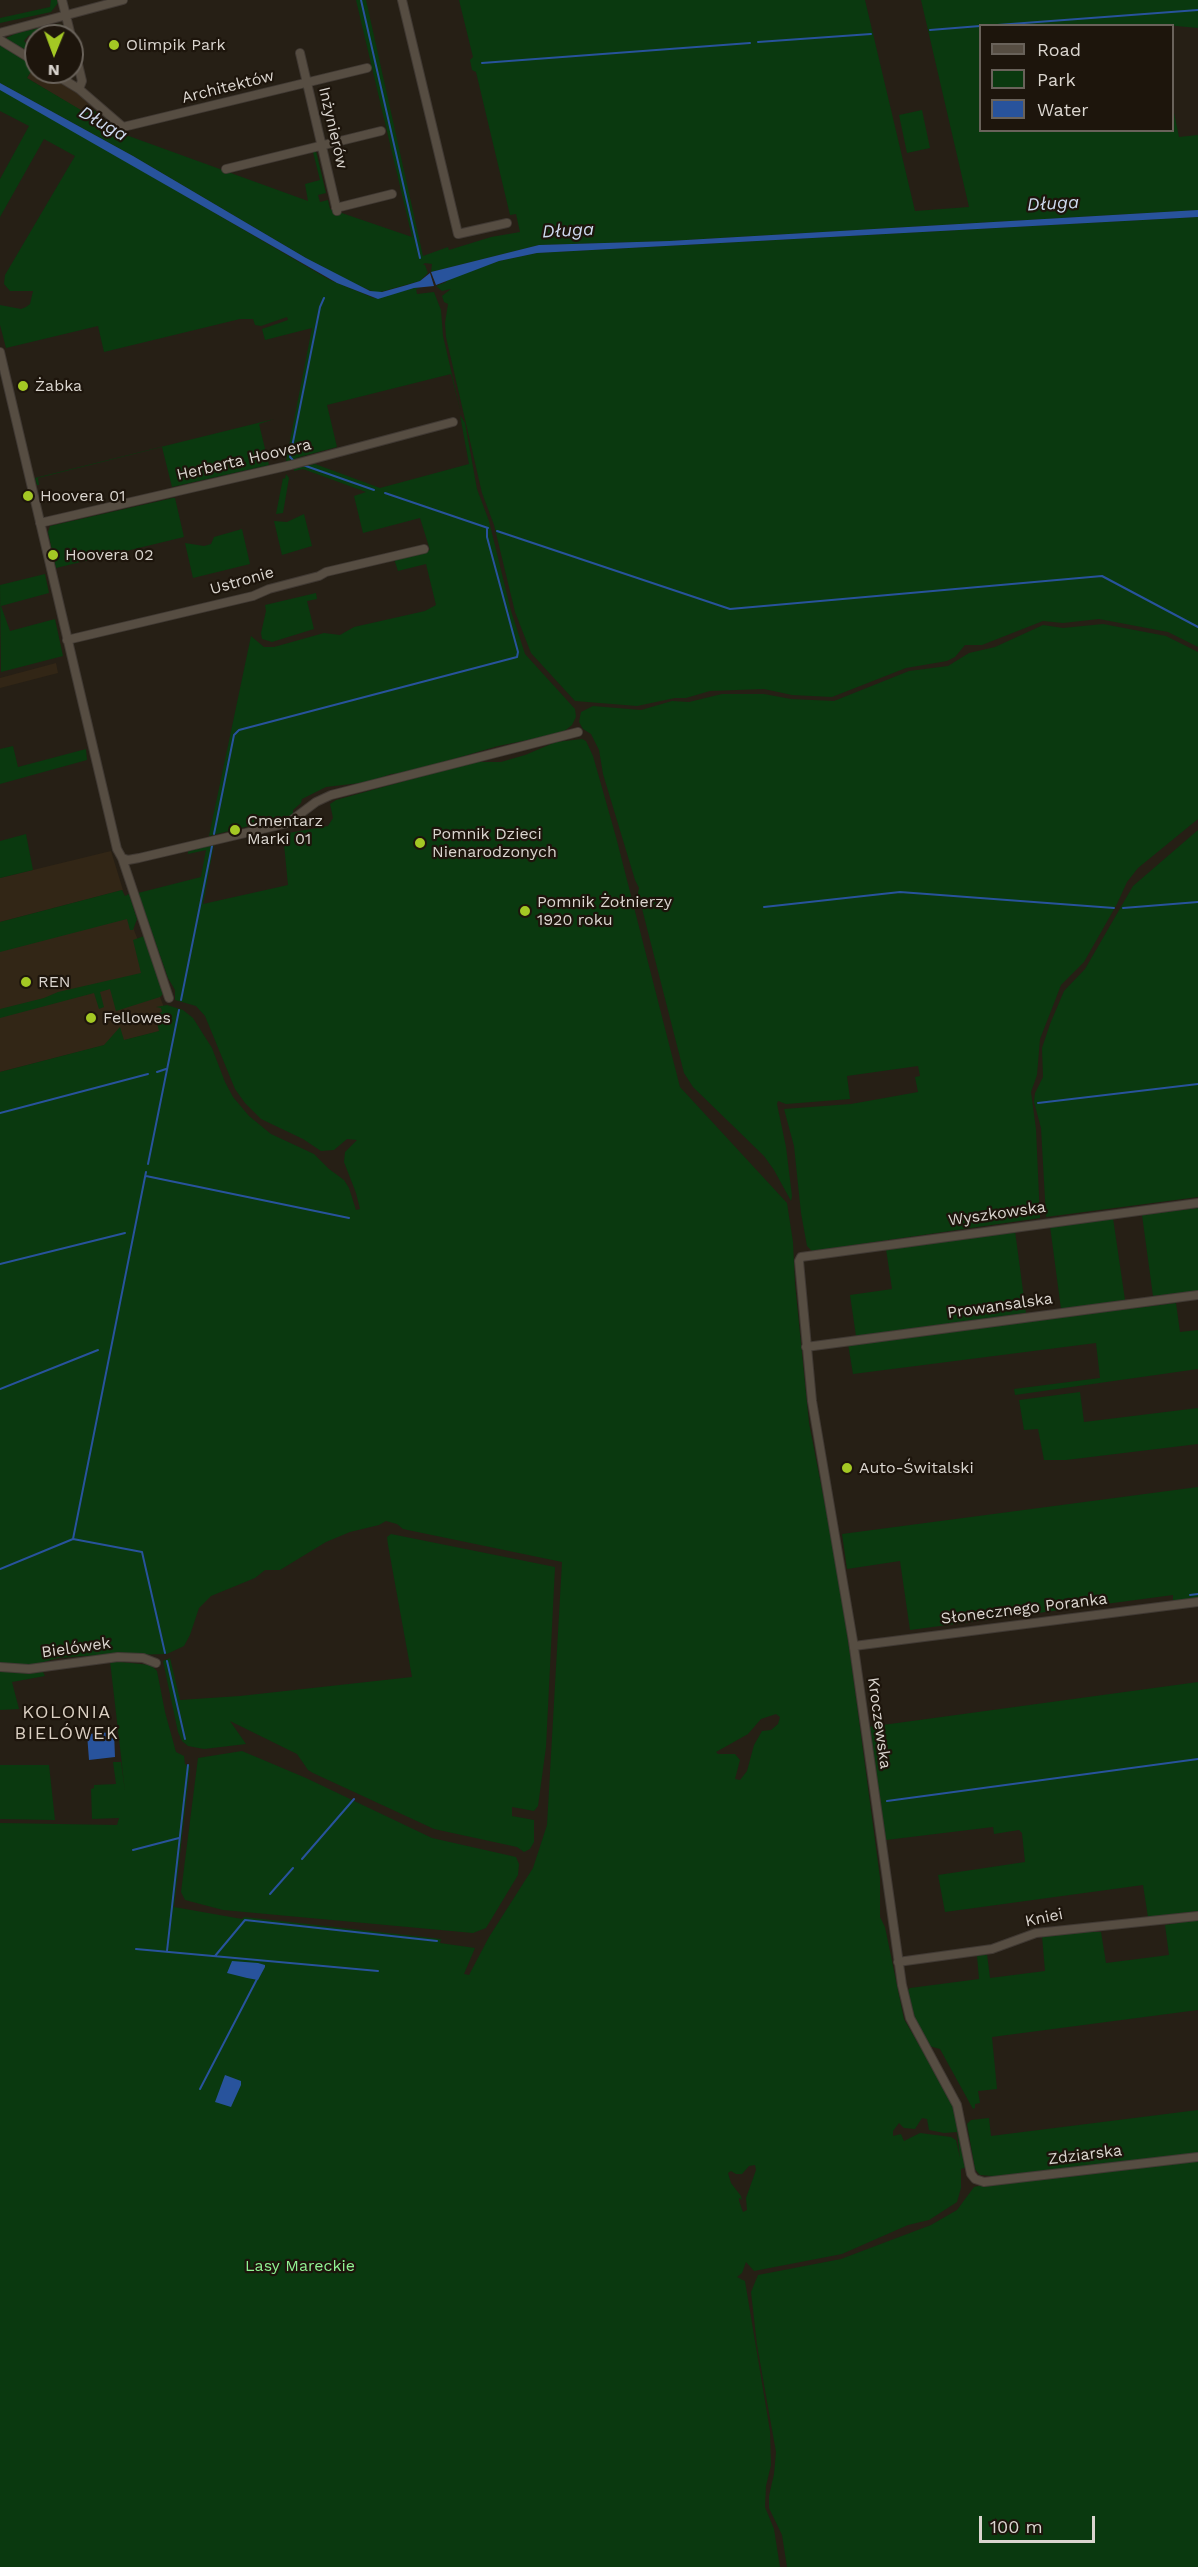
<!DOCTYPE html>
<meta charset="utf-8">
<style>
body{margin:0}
#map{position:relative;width:1198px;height:2567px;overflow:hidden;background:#261f15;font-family:"Work Sans",sans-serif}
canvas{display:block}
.legend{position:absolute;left:979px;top:24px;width:195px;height:108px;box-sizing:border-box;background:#1d150c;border:2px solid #69625a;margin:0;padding:8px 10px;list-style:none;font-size:18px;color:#dad5cf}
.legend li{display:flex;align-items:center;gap:12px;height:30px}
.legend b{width:30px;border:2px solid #69625a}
.north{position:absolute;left:24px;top:24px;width:60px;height:60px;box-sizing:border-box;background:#1d150c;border:2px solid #69625a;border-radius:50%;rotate:181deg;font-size:16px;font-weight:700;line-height:24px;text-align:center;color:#dad5cf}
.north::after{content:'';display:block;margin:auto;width:21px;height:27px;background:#a4c824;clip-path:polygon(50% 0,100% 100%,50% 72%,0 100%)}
.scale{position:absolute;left:979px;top:2516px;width:116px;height:27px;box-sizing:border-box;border:3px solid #dad5cf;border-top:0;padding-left:8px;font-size:18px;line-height:21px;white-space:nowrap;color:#dad5cf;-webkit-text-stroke:4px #1d150c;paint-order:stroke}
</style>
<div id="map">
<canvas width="1198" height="2567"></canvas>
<ul class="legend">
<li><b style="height:8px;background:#564d42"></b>Road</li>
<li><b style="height:16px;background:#0a390f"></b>Park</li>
<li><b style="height:16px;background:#28539c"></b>Water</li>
</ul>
<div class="north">N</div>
<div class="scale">100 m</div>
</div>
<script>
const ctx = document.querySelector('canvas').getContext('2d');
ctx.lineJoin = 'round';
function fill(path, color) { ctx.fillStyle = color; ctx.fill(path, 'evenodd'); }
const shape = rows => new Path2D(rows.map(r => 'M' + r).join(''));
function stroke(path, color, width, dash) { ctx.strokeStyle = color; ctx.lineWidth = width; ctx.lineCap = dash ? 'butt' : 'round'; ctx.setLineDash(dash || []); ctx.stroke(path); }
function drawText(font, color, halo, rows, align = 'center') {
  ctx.font = font + ' "Work Sans",sans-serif'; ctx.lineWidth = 4.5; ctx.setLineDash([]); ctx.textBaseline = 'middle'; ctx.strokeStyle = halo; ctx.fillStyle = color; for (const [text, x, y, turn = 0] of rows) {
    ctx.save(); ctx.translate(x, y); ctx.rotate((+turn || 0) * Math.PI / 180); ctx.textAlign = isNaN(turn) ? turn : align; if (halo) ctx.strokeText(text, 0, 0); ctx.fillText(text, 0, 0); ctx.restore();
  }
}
fill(shape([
 [35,65,36,72,47,72,77,91,95,110,86,114,27,78],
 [56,663,58,673,0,688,0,678],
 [111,851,123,890,0,922,0,878],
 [129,917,172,1028,0,1072,0,950]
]), '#322616');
fill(shape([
 [51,0,58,0,58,3,51,12,0,23,0,18,50,7],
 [356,0,366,0,423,256,448,247,449,250,491,237,520,232,516,214,510,215,476,72,472,70,470,60,473,57,459,0,865,0,915,211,969,207,921,0,1198,0,1198,28,1154,24,980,26,980,130,1172,130,1173,108,1179,137,1198,135,1198,210,669,241,539,245,431,272,432,264,425,263,423,265,425,265,428,273,420,281,377,293,359,286,306,258,133,156,0,83,0,44,35,65,27,78,86,113,94,110,98,114,97,116,126,135,308,201,305,184,320,180,313,152,316,151,326,193,318,195,320,202,328,200,330,209,412,237],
 [57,24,64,26,67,36,55,36,52,34,50,36,41,36,38,31,32,33,34,39,29,35,24,41,28,45,24,49,4,39,17,33],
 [0,88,330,280,374,298,414,288,421,288,416,289,417,294,434,292,441,310,443,336,461,413,451,374,327,405,337,447,296,458,296,460,288,462,286,461,312,328,265,340,262,329,288,320,287,317,261,326,255,325,253,319,240,319,104,352,98,326,6,348,0,325,0,305,21,309,26,307,30,304,33,291,10,291,4,284,5,275,75,156,44,139,0,217,0,179,29,126,0,111],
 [922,110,930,148,907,153,899,115],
 [1198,217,1198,647,1168,632,1099,619,1063,623,1043,621,982,645,965,645,955,657,947,661,906,668,832,697,792,695,764,689,710,691,686,698,675,698,637,706,575,701,531,653,515,612,494,525,482,493,446,337,445,323,448,304,444,302,442,296,451,289,442,291,436,286,446,282,448,279,499,261,537,253],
 [460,415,465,423,477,489,489,521,511,611,525,654,575,709,576,717,572,725,562,733,498,746,409,772,391,774,368,782,326,787,302,799,301,803,293,810,293,815,209,836,251,636,264,647,274,647,324,633,340,635,354,627,425,611,436,605,426,564,398,571,394,559,430,550,420,518,363,533,354,496,366,492,303,469,294,471,294,468,315,464,380,488,469,464],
 [274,419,259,424,269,465,172,487,162,447,38,478,39,485,37,485,35,478],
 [286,474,289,478,283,513,276,514,283,478,285,479],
 [173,498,175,498,184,537,56,568,48,532,50,526],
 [304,514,312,546,282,555,274,521,287,522],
 [242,529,250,564,193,578,185,543,204,546,211,544,214,537],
 [45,574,49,593,1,606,10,631,55,619,63,656,1,672,0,585],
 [316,593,317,599,307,601,314,629,272,642,262,639,261,633,266,611,265,605],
 [1103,624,1166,636,1198,652,1198,819,1138,868,1127,882,1117,904,1084,962,1061,985,1056,998,1040,1039,1037,1075,1031,1092,1036,1129,1040,1218,812,1251,807,1246,801,1213,794,1146,784,1109,851,1104,918,1092,915,1077,920,1076,918,1066,847,1076,850,1099,786,1104,778,1101,777,1104,786,1147,792,1196,791,1201,774,1170,764,1156,693,1087,684,1073,638,893,639,888,635,880,603,774,599,750,591,734,583,729,579,722,581,712,593,706,641,710,672,701,689,702,722,694,764,694,791,699,834,701,909,671,948,666,969,653,995,647,1043,625,1063,628],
 [582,739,586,741,593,756,616,837,680,1087,787,1203,793,1242,795,1284,809,1423,838,1572,852,1668,880,1878,880,1917,885,1927,904,2019,953,2103,966,2167,961,2169,961,2188,957,2202,929,2220,908,2225,842,2254,754,2271,746,2262,742,2273,737,2277,745,2281,770,2431,771,2465,766,2486,765,2507,774,2529,780,2567,0,2567,0,1823,117,1825,119,1818,92,1819,91,1789,94,1788,94,1785,116,1784,113,1762,121,1762,125,1791,110,1661,151,1665,157,1671,165,1712,176,1752,184,1756,185,1764,190,1766,174,1907,242,1919,244,1917,441,1939,440,1943,475,1948,464,1974,469,1975,489,1937,533,1868,547,1825,562,1562,403,1529,397,1524,386,1521,379,1525,350,1532,326,1542,280,1570,265,1570,255,1578,211,1596,199,1608,190,1635,184,1646,167,1654,84,1656,58,1658,30,1666,0,1665,0,1072,104,1045,120,1027,124,1040,159,1031,155,1014,162,1012,161,1008,156,1007,167,1005,183,1010,193,1018,212,1048,225,1082,233,1097,249,1116,271,1134,314,1154,329,1169,344,1180,349,1188,356,1210,360,1209,356,1193,344,1162,345,1152,357,1140,347,1139,334,1150,321,1151,303,1139,261,1119,245,1103,235,1089,205,1016,196,1006,175,1000,175,990,168,978,138,893,201,877,206,850,188,854,188,851,214,844,203,904,288,885,283,834,328,826,333,818,330,804,336,800,474,762,501,762,525,755,556,742],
 [776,1714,780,1717,778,1724,771,1730,762,1731,754,1745,747,1771,740,1780,735,1779,740,1760,735,1754,718,1754,716,1752,748,1734,761,1719],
 [922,2118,927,2119,929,2130,944,2133,957,2132,960,2158,956,2140,951,2137,920,2133,904,2141,901,2134,893,2136,893,2131,899,2123,904,2128,915,2129],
 [749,2166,755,2165,756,2170,746,2198,747,2210,743,2212,739,2201,739,2198,742,2200,741,2196,731,2183,728,2173,731,2171,736,2174,742,2174],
 [13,746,18,767,86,749,87,760,0,784,0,749],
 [1198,830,1198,1197,1046,1217,1041,1128,1034,1102,1035,1093,1043,1077,1042,1048,1050,1024,1064,991,1085,969,1133,886],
 [26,834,33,870,0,878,0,841],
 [122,890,125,896,129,894,137,919,133,930,130,930,127,919,0,952,0,922],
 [144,936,161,986,163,994,160,997,116,1011,110,989,100,992,104,1007,99,1009,94,993,0,1018,0,1009,44,998,58,992,141,973,133,940],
 [1198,1208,1198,1291,1153,1296,1142,1215],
 [1113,1218,1125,1300,1061,1309,1050,1226],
 [1015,1231,1026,1313,856,1336,850,1295,892,1289,886,1249],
 [1176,1303,1180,1332,1198,1330,1198,1369,1015,1395,1014,1389,1100,1378,1096,1343,853,1374,848,1344],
 [1080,1392,1084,1422,1198,1408,1198,1444,1066,1460,1044,1460,1038,1429,1024,1430,1019,1400],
 [1198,1487,1198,1598,1173,1601,1173,1595,910,1630,900,1561,847,1569,842,1534],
 [391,1534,555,1567,546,1747,538,1806,534,1811,512,1807,512,1816,534,1820,534,1842,530,1849,524,1852,517,1847,434,1829,313,1773,308,1770,297,1754,230,1721,246,1744,204,1749,188,1746,182,1741,178,1732,163,1661,170,1658,180,1700,240,1696,412,1677,388,1545,387,1537],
 [0,1669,43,1672,45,1676,12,1682,19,1709,0,1710],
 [1198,1682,1198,1911,1148,1917,1143,1885,945,1912,938,1875,1025,1862,1022,1833,1019,1830,994,1834,993,1827,886,1840,884,1838,868,1727],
 [242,1751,306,1778,432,1838,516,1857,519,1864,518,1875,486,1928,473,1933,223,1910,185,1900,181,1892,198,1758],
 [0,1765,49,1765,55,1820,0,1819],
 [1198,1920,1198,2010,992,2037,997,2089,978,2091,980,2103,975,2104,975,2108,973,2109,940,2049,929,2046,913,2017,906,1992,910,1988,979,1979,977,1956,987,1954,990,1978,1045,1971,1042,1936,1072,1932,1101,1932,1106,1963,1169,1955,1165,1925],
 [1198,2110,1198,2153,992,2178,992,2176,980,2175,975,2169,967,2124,971,2120,989,2118,991,2136],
 [1198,2160,1198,2567,787,2567,782,2535,769,2508,769,2496,774,2474,776,2452,757,2345,751,2292,758,2275,841,2259,931,2225,957,2210,974,2187,978,2186]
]), '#0a390f');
fill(shape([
 [0,83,133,156,306,258,370,291,382,292,407,285,420,281,430,273,434,286,414,288,378,299,337,283,0,90],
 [1198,210,1198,217,537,253,499,261,436,285,431,272,539,245,669,241],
 [114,1732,115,1757,89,1760,87,1734],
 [232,1961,258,1963,265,1965,265,1967,258,1980,247,1978,227,1973],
 [225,2075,241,2081,241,2085,231,2107,215,2102]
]), '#28539c');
stroke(shape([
 [361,0,420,258],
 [984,26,1198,10],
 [930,30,980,26],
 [758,42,871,34],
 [482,63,750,43],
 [293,460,290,457,320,307,324,298],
 [303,465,374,490],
 [385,493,488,528],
 [497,531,730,609,1102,576,1198,627],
 [214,834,234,735,239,730,517,657,518,652,487,537,487,528],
 [764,907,900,892,1114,908],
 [1123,908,1198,902],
 [181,1000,212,846],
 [157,1072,166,1069],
 [1038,1103,1198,1084],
 [0,1113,148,1074],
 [148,1164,179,1010],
 [146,1176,349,1218],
 [0,1264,125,1233],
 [0,1389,98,1350],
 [73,1539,142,1552,165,1653],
 [0,1569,73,1539,146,1172],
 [1190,1595,1198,1594],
 [167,1661,185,1739],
 [887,1801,1198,1759],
 [133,1850,179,1838],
 [302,1859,354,1799],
 [270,1894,293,1868],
 [136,1949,378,1971],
 [167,1951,188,1765],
 [215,1956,245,1920,437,1941],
 [200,2089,257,1979]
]), '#28539c', 2);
const street = shape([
 [62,0,71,36],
 [402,0,458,234,507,223],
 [0,33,123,0],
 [72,39,82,81,79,89],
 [0,40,36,62],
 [300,53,337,211],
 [51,72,79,89,123,127,367,68],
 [226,169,381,131],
 [336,208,392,194],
 [0,352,117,849,122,858,169,998],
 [40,523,291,465,453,422],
 [67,640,253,596,269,589,319,576,326,572,424,549],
 [122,858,128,860,139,858,288,823,316,802,331,795,578,732],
 [1198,1203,801,1257,799,1261,812,1401,853,1641,902,1985,910,2018,957,2105,971,2174,975,2179,984,2182,1198,2157],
 [806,1347,1198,1295],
 [854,1646,1198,1602],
 [0,1667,29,1669,118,1657,143,1658,156,1663],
 [898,1962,992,1949,1036,1933,1198,1916]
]);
stroke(street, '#403933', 10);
stroke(street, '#564d42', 8);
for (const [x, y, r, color] of [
 [114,45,6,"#a4c824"],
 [23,386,6,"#a4c824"],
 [28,496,6,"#a4c824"],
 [53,555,6,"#a4c824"],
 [235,830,6,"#a4c824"],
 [420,843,6,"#a4c824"],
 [525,911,6,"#a4c824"],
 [26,982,6,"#a4c824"],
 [91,1018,6,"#a4c824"],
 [847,1468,6,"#a4c824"]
]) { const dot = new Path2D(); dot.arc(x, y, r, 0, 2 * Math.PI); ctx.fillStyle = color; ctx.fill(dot); stroke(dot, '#1d150c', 2); }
drawText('16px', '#dad5cf', '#1d150c', [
 ["Olimpik Park",126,45],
 ["Żabka",35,386],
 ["Hoovera 01",40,496],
 ["Hoovera 02",65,555],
 ["Cmentarz",247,821],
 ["Marki 01",247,839],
 ["Pomnik Dzieci",432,834],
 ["Nienarodzonych",432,852],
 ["Pomnik Żołnierzy",537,902],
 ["1920 roku",537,920],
 ["REN",38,982],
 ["Fellowes",103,1018],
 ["Auto-Świtalski",859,1468]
], 'left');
drawText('16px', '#dad5cf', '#1d150c', [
 ["Architektów",228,87,-14],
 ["Inżynierów",333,128,77],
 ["Herberta Hoovera",244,460,-13],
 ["Ustronie",242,581,-16],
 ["Wyszkowska",997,1214,-8],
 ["Prowansalska",1000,1306,-8],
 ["Słonecznego Poranka",1024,1609,-7],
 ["Bielówek",76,1648,-8],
 ["Kroczewska",879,1723,82],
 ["Kniei",1044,1918,-12],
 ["Zdziarska",1085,2155,-7]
]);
drawText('16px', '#90f293', '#1d150c', [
 ["Lasy Mareckie",300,2266]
]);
drawText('italic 18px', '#cdd9ee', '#1d150c', [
 ["Długa",103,124,30],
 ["Długa",1053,204,-3],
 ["Długa",568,231,-3]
]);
ctx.letterSpacing = '1.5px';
drawText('18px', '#dbd0c3', '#1d150c', [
 ["KOLONIA",67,1713],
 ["BIELÓWEK",67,1734]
]);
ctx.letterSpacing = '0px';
</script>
